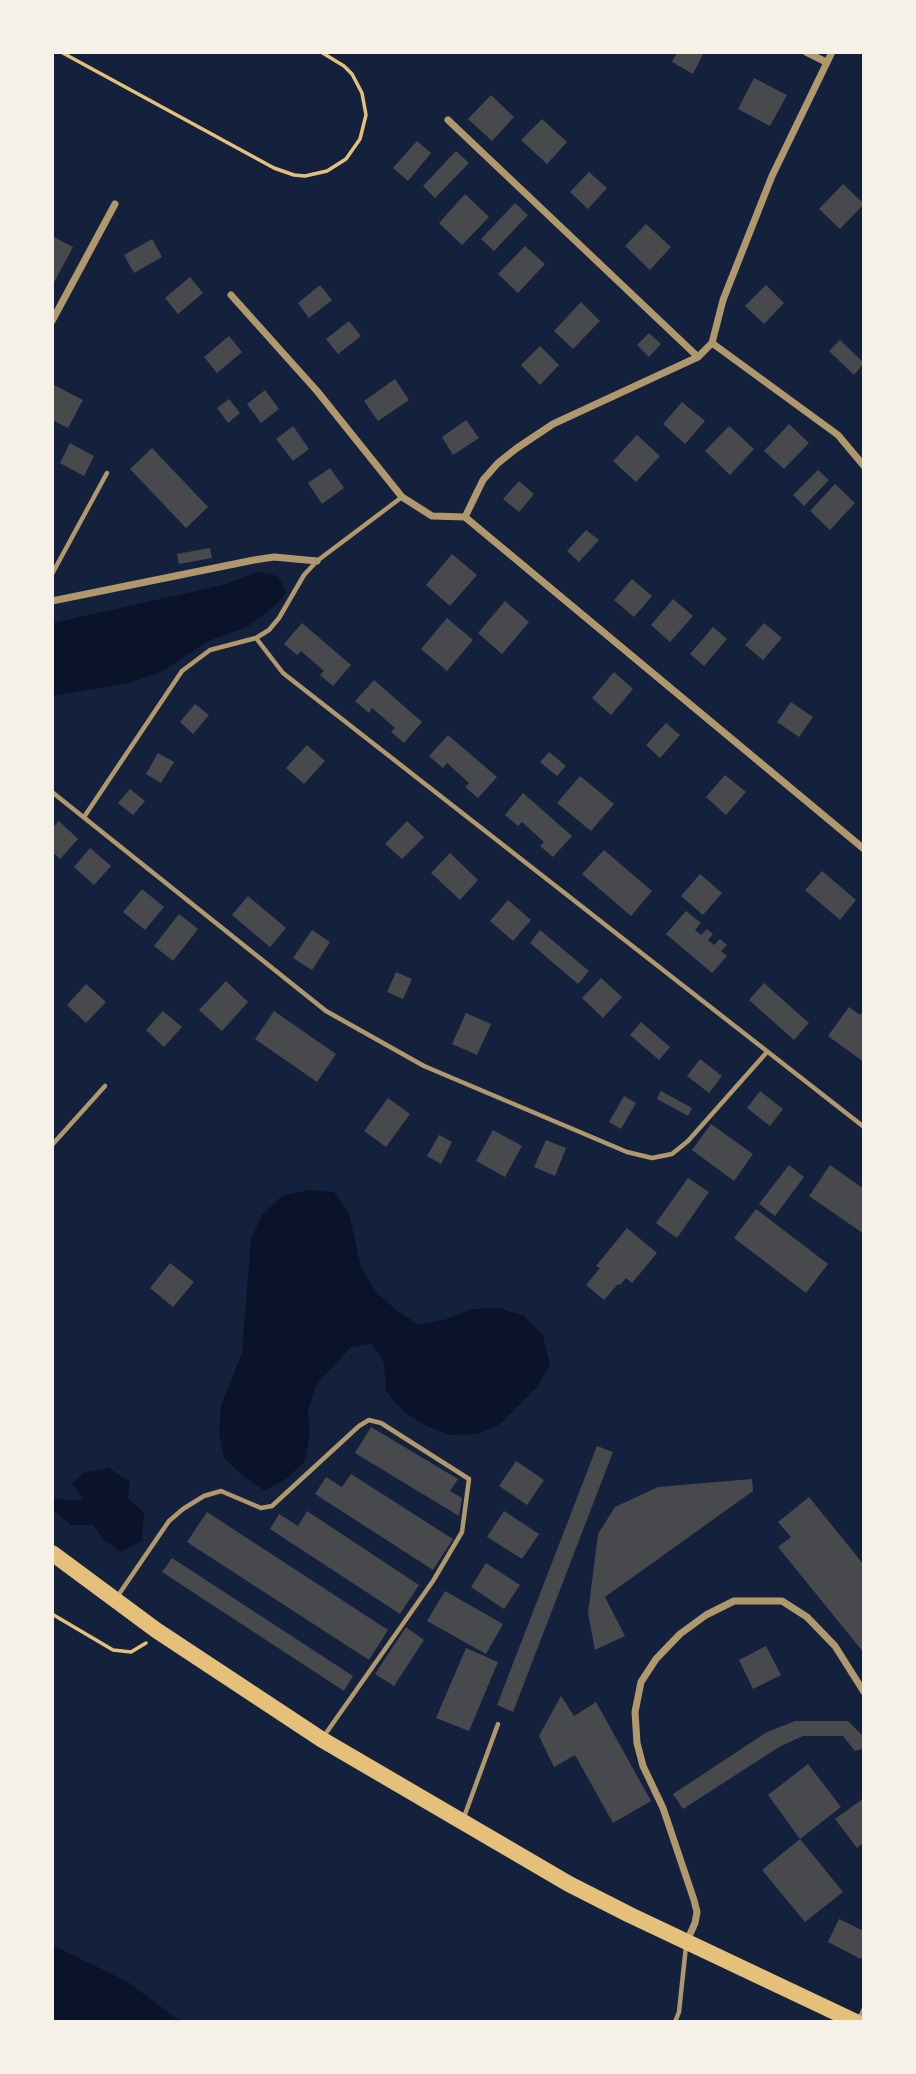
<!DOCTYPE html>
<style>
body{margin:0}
#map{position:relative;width:916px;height:2074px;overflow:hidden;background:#14213d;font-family:Rubik,sans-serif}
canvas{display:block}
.frame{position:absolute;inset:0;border:54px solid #f6f1e7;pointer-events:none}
</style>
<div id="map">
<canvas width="916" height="2074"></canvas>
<div class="frame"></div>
</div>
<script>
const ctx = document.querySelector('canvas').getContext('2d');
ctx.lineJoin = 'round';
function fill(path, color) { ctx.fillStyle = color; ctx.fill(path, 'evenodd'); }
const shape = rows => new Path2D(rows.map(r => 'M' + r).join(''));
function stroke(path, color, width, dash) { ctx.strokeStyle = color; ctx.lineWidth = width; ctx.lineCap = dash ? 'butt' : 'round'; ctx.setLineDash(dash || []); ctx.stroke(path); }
fill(shape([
 [259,572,278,576,286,593,276,605,247,627,208,641,163,671,129,683,53,696,53,623,222,585],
 [308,1190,334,1192,349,1213,361,1267,375,1291,396,1310,419,1325,447,1319,472,1309,499,1308,524,1316,543,1335,550,1366,536,1388,500,1424,477,1434,451,1435,426,1426,404,1412,386,1391,384,1363,372,1344,351,1347,316,1385,308,1410,310,1435,305,1461,287,1478,265,1491,243,1476,224,1458,219,1433,221,1405,242,1353,251,1239,262,1215,282,1196],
 [109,1468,130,1482,128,1498,144,1513,142,1541,121,1552,104,1540,93,1525,71,1525,53,1510,53,1498,67,1500,83,1500,72,1483,85,1472],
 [52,1945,128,1982,176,2018,185,2021,53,2021]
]), '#0b132b');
fill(shape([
 [677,52,704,52,693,74,672,62],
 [754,78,787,95,770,126,738,109],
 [491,95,514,117,492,141,468,119],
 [542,119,567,142,547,164,521,140],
 [417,141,431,153,408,181,393,168],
 [456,151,469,163,435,198,423,186],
 [589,172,607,188,588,209,570,192],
 [843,184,864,204,840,229,819,209],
 [465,194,489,217,462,245,439,223],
 [515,203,528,215,494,251,481,239],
 [646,224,671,247,650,270,625,246],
 [52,236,73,247,52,286],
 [152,239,162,257,134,273,124,255],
 [525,246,545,264,518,293,498,274],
 [190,277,203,293,178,314,165,298],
 [320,285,332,300,309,318,298,303],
 [766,285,784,303,764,324,745,306],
 [581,302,600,321,573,349,554,331],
 [349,321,361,336,338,354,326,339],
 [649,333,661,344,649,357,637,345],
 [229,336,242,352,217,373,204,357],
 [840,340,864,363,854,375,829,351],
 [540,346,559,365,540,385,521,365],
 [395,379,409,400,378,421,364,401],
 [52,384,83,400,68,428,52,420],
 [265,390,279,409,261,423,247,404],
 [229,399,240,413,228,423,217,408],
 [682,402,705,421,685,444,663,424],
 [466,420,479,438,453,455,442,437],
 [789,424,809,443,784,469,764,451],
 [293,426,309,449,293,461,276,439],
 [729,426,754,449,730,475,705,451],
 [637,435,660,456,636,482,613,461],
 [70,443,94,456,84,476,60,463],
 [152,448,208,507,186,528,130,469],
 [330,468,344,488,322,504,308,483],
 [818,470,829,480,804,506,793,495],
 [519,481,534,494,519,512,503,499],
 [835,484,855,503,830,530,810,511],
 [586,530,599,540,579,562,567,551],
 [210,548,212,558,179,564,177,554],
 [452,554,477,575,450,606,426,585],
 [632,579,652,596,634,617,614,600],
 [673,599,693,616,670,642,651,625],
 [505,601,529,622,502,654,478,633],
 [447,618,473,640,447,671,421,649],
 [302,623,351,665,333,686,320,675,324,671,301,651,297,655,284,644],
 [764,623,782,638,763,660,745,645],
 [713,627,727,639,704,666,690,654],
 [614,672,633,689,611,715,592,698],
 [374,680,422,722,404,743,391,732,395,728,372,708,369,713,355,701],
 [791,702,813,717,799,737,777,722],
 [195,704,209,715,193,734,180,722],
 [666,723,680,735,660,758,646,745],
 [448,735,497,777,478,798,465,787,469,783,447,763,443,768,429,756],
 [307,745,325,761,304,784,286,768],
 [549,752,566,766,557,776,540,762],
 [158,753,174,762,161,783,146,774],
 [725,775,746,792,726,815,706,797],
 [580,776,614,804,591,831,557,803],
 [130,789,145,801,133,815,118,803],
 [523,793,572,836,553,857,540,846,544,842,522,822,518,826,505,815],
 [59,821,78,839,60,859,52,852,52,828],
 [407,821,424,837,402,859,385,844],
 [90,848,111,866,94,885,74,867],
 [604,850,652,891,631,916,582,874],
 [450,853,478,880,460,900,431,873],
 [822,871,856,900,840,920,805,890],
 [700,874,722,893,703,915,681,896],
 [142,889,164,907,145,930,123,912],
 [248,896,286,928,270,947,232,915],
 [508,900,531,920,513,941,490,921],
 [686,911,701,923,695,930,701,935,707,929,713,934,708,940,714,945,720,939,727,945,721,951,727,956,712,973,666,934],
 [179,914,198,929,173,961,154,946],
 [312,930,330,942,312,970,293,958],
 [540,930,589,971,578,984,530,943],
 [396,972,412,979,403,999,387,992],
 [601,978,622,997,603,1018,582,998],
 [226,981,248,1002,222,1031,199,1010],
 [764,983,809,1023,794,1040,749,1000],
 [86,984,106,1002,86,1023,67,1005],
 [849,1007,860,1015,864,1010,864,1062,828,1036],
 [163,1011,182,1027,164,1047,146,1030],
 [274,1011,336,1054,317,1082,255,1039],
 [466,1013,491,1024,477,1055,452,1044],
 [641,1022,670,1047,659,1060,630,1035],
 [700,1059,722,1076,709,1093,687,1076],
 [661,1091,692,1108,688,1116,657,1099],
 [760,1091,783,1109,770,1126,747,1108],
 [624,1096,636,1103,621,1129,609,1122],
 [388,1098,410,1114,386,1147,364,1131],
 [711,1124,753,1154,734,1181,692,1150],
 [493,1130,522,1146,505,1177,476,1161],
 [439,1135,452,1142,441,1164,427,1156],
 [546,1140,566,1148,555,1176,534,1167],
 [789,1165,804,1177,775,1216,759,1204],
 [830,1165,864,1189,864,1234,809,1196],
 [688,1178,709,1192,677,1238,656,1223],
 [756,1209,828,1264,806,1293,734,1238],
 [627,1228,657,1253,632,1283,626,1278,620,1285,618,1284,604,1300,586,1285,600,1268,596,1266],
 [170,1263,194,1282,173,1307,150,1288],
 [371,1427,458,1479,450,1491,462,1498,459,1516,355,1453],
 [597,1446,613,1452,513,1712,497,1705],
 [516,1461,544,1480,527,1505,499,1486],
 [351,1474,453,1539,433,1570,315,1494,326,1477,342,1487],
 [752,1479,753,1491,605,1597,625,1636,595,1650,588,1613,598,1534,615,1507,658,1487],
 [809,1497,864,1565,864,1653,778,1547,791,1537,778,1522],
 [307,1511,419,1585,400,1614,270,1529,279,1514,298,1526],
 [504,1511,539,1534,522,1559,487,1537],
 [207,1512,388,1630,369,1660,187,1542],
 [172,1558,353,1676,344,1691,162,1572],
 [486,1563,520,1585,504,1609,471,1587],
 [445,1591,503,1624,486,1654,427,1621],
 [406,1627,424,1640,394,1686,375,1674],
 [766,1646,781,1675,753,1689,739,1660],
 [466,1648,498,1662,469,1731,436,1718],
 [561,1696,574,1716,596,1702,651,1801,613,1823,575,1755,554,1767,539,1736],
 [795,1721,848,1721,864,1737,864,1748,855,1751,843,1736,803,1736,779,1747,683,1809,673,1794,767,1732],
 [808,1764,841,1807,800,1839,768,1795],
 [864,1798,864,1842,857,1848,835,1819],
 [800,1839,843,1892,805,1922,762,1870],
 [839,1919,864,1931,864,1954,861,1959,828,1942]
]), '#48494c');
stroke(shape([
 [61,52,274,168,294,175,305,176,327,171,346,159,360,139,366,115,362,93,352,74,344,66,321,52],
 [52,1614,113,1650,131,1652,146,1643]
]), '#e5c07b', 3.5);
stroke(shape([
 [52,574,107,473],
 [256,638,283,673,864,1127],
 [52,792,326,1011,424,1066,627,1152,652,1158,672,1154,688,1141,767,1052],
 [84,817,182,671,210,650,256,638,269,630,279,618,304,575,317,561,402,497],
 [52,1145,105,1086],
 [117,1597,169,1521,183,1509,204,1496,221,1491,261,1508,272,1506,359,1426,369,1420,381,1423,469,1479,462,1532,433,1581,324,1736],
 [464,1817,498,1724],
 [858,2021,864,2009],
 [675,2022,679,2012,686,1946]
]), '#b1986c', 4.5);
stroke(shape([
 [806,52,826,62],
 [448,120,698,357],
 [231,295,317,391,402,497,432,516,465,517,864,849],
 [52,321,115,204],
 [712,343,838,435,864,466],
 [465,517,483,480,498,463,517,448,553,424,698,357,712,343,723,300,772,176,832,52],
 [52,601,254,560,274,557,317,561],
 [687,1941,695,1923,697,1912,694,1900,663,1808,643,1766,637,1743,635,1712,641,1682,656,1659,680,1634,706,1615,734,1601,782,1601,807,1617,835,1646,864,1692]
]), '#b1986c', 7);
stroke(shape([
 [52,1553,156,1630,321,1739,569,1884,630,1915,856,2022]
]), '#e5c07b', 16);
</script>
